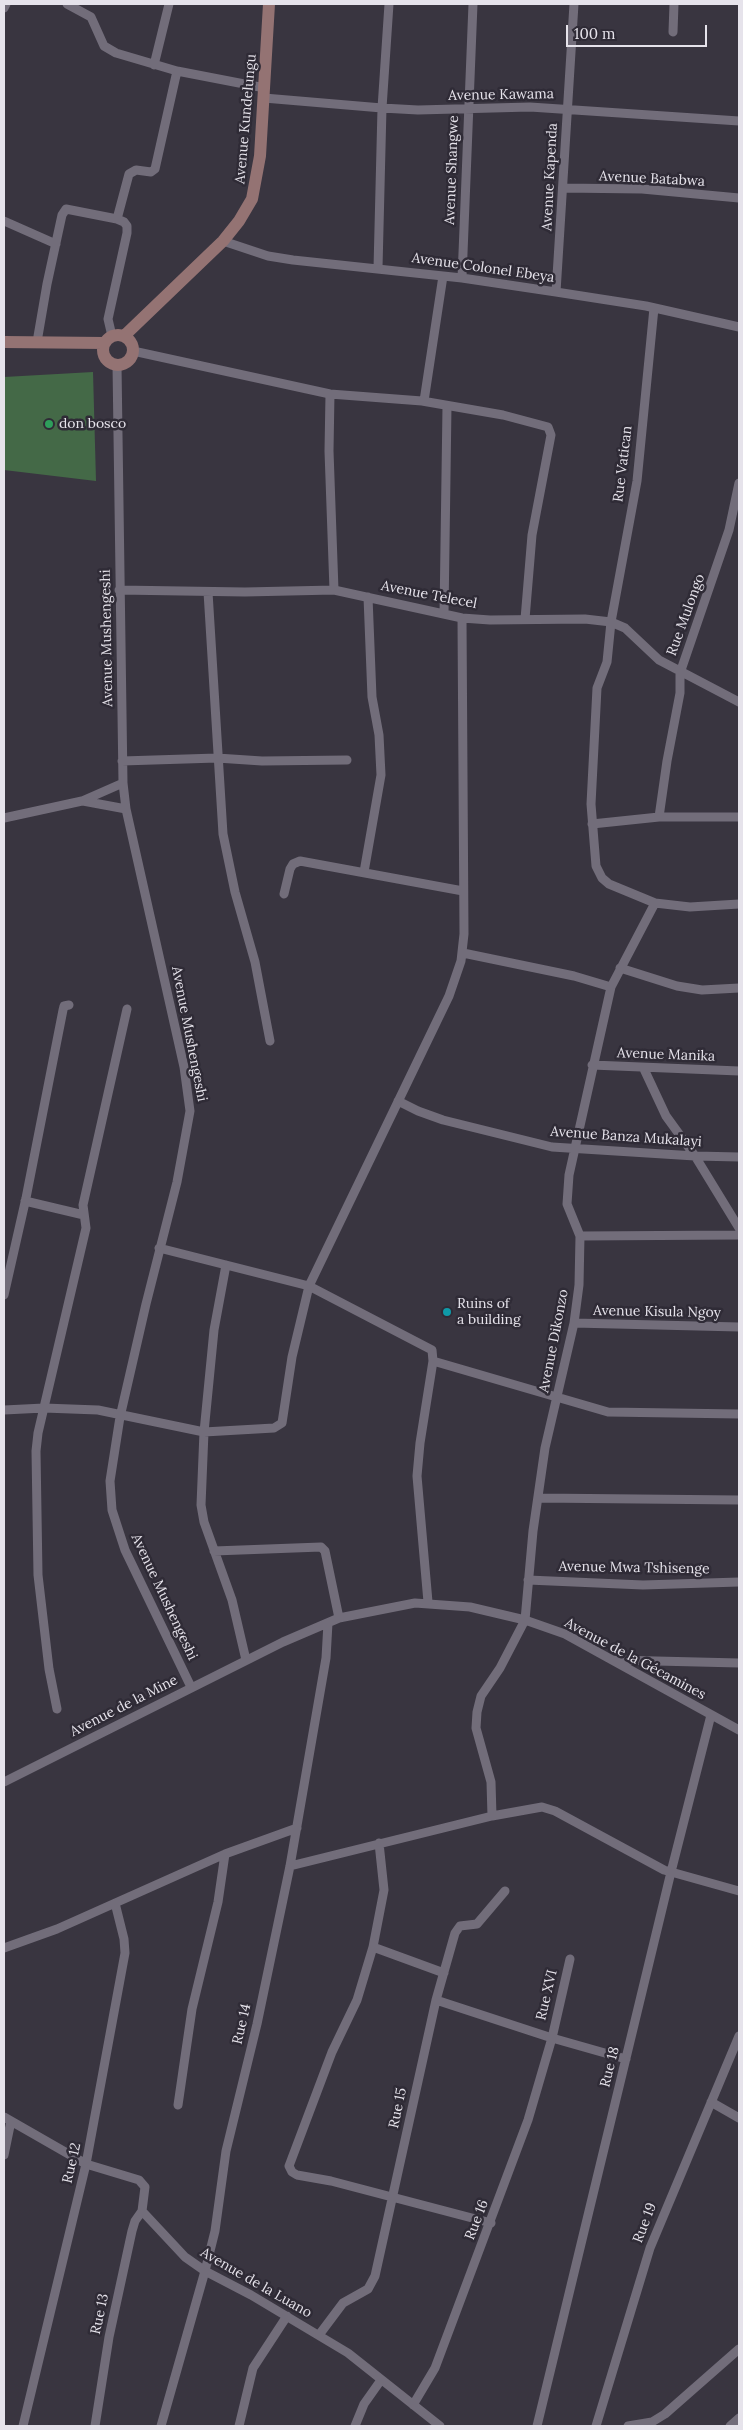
<!DOCTYPE html>
<meta charset="utf-8">
<style>
body{margin:0}
#map{position:relative;width:743px;height:2430px;overflow:hidden;background:#393540;font-family:Lora,serif}
canvas{display:block}
.frame{position:absolute;inset:0;border:5px solid #e6e3eb;pointer-events:none}
.scale{position:absolute;left:566px;top:25px;width:141px;height:22px;box-sizing:border-box;border:2px solid #e6e3eb;border-top:0;padding-left:6px;font-size:15px;line-height:18px;white-space:nowrap;color:#e6e3eb;-webkit-text-stroke:4px #2f2b36;paint-order:stroke}
</style>
<div id="map">
<canvas width="743" height="2430"></canvas>
<div class="frame"></div>
<div class="scale">100 m</div>
</div>
<script>
const ctx = document.querySelector('canvas').getContext('2d');
ctx.lineJoin = 'round';
function fill(path, color) { ctx.fillStyle = color; ctx.fill(path, 'evenodd'); }
const shape = rows => new Path2D(rows.map(r => 'M' + r).join(''));
function stroke(path, color, width, dash) { ctx.strokeStyle = color; ctx.lineWidth = width; ctx.lineCap = dash ? 'butt' : 'round'; ctx.setLineDash(dash || []); ctx.stroke(path); }
function drawText(font, color, halo, rows, align = 'center') {
  ctx.font = font + ' Lora,serif'; ctx.lineWidth = 5; ctx.setLineDash([]); ctx.textBaseline = 'middle'; ctx.strokeStyle = halo; ctx.fillStyle = color; for (const [text, x, y, turn = 0] of rows) {
    ctx.save(); ctx.translate(x, y); ctx.rotate((+turn || 0) * Math.PI / 180); ctx.textAlign = isNaN(turn) ? turn : align; if (halo) ctx.strokeText(text, 0, 0); ctx.fillText(text, 0, 0); ctx.restore();
  }
}
fill(shape([
 [93,372,96,481,4,470,4,377]
]), '#446947');
stroke(shape([
 [67,4,91,17,104,46,116,53,177,71,265,88],
 [4,8,6,4],
 [673,32,674,4],
 [154,65,169,4],
 [264,98,382,108,418,110,530,107,739,121],
 [563,188,642,189,739,198],
 [117,219,129,174,136,170,151,172,155,169,177,71],
 [4,221,56,244],
 [223,241,268,256,293,260,462,278,556,292,646,306,739,327],
 [378,268,382,108,389,4],
 [462,278,473,4],
 [556,292,574,4],
 [654,308,637,481,611,622,607,662,597,688,591,804,596,866,602,878,609,884,655,903,690,907,739,904],
 [37,342,47,284,62,215,66,209,117,219,124,222,127,226,127,233,108,319,112,336],
 [133,351,330,394,422,401,503,415,548,427,551,435,532,535,525,619],
 [117,365,123,783,126,809,184,1067,190,1111,177,1182,146,1304,120,1417,110,1481,112,1510,125,1550,191,1687],
 [330,394,329,451,334,590],
 [424,401,443,276],
 [119,590,245,592,334,590,462,618,490,620,585,619,611,622,625,628,659,660,739,702],
 [208,592,223,834,235,892,255,962,270,1041],
 [444,614,447,406],
 [122,761,217,758,262,761,347,760],
 [83,801,126,809],
 [659,817,667,761,680,693,680,673,729,530,739,483],
 [4,818,82,801,123,783],
 [592,824,659,817,739,817],
 [364,872,381,775,379,735,372,697,368,597],
 [284,894,290,869,293,864,300,861,463,891],
 [463,953,574,976,611,987],
 [620,968,677,986,702,990,739,988],
 [592,1065,739,1071],
 [644,1069,666,1116,695,1156,739,1228],
 [398,1101,418,1111,443,1120,552,1147,695,1156,739,1157],
 [25,1201,84,1215],
 [580,1236,739,1235],
 [159,1248,309,1286,432,1350,433,1361,420,1443,417,1476,428,1602],
 [226,1265,214,1330,204,1432,201,1505,204,1522,232,1600,246,1660],
 [4,1295,26,1198,63,1010,64,1006,69,1005],
 [574,1323,739,1327],
 [433,1361,608,1412,739,1414],
 [4,1410,44,1408,98,1410,204,1432,274,1428,282,1423,292,1357,309,1286,449,996,461,961,464,934,462,618],
 [538,1498,739,1500],
 [214,1551,321,1547,325,1551,339,1618],
 [528,1580,643,1585,739,1582],
 [615,1660,739,1663],
 [57,1709,49,1669,38,1575,36,1451,38,1433,86,1228,83,1205,127,1009],
 [4,1782,283,1642,339,1618,415,1603,470,1607,525,1620,565,1634,739,1730],
 [492,1816,491,1782,476,1728,477,1712,481,1696,500,1668,525,1620,533,1531,545,1448,574,1323,579,1285,580,1236,567,1204,569,1175,611,987,655,903],
 [379,1843,384,1890,373,1947,357,2000,332,2052,289,2166,292,2172,297,2175,331,2181,491,2223],
 [290,1866,492,1816,542,1807,555,1811,664,1870,739,1891],
 [373,1947,444,1973],
 [4,1948,57,1929,225,1854,297,1828],
 [436,2000,552,2038,626,2059],
 [711,2102,739,2118],
 [178,2105,192,2009,218,1902,225,1854],
 [4,2117,86,2164,139,2180,145,2187,142,2211,135,2221,132,2231,109,2337,95,2426],
 [4,2155,11,2121],
 [142,2211,185,2257,205,2271,251,2295,348,2353,440,2426],
 [319,2335,343,2303,368,2289,375,2276,436,2000,455,1933,460,1926,477,1924,505,1891],
 [413,2405,435,2368,528,2120,552,2038,570,1959],
 [23,2426,86,2164,125,1953,124,1939,115,1903],
 [161,2426,205,2271,215,2231,226,2151,257,2024,290,1866,326,1658,328,1623],
 [239,2426,253,2368,287,2316],
 [355,2426,364,2404,381,2380],
 [537,2426,671,1872,711,1715],
 [596,2426,650,2248,739,2036],
 [628,2426,652,2422,665,2414,739,2349],
 [730,2426,739,2418]
]), '#726d7a', 9);
stroke(shape([
 '103 350a15 15 0 1 1 30 0a15 15 0 1 1-30 0Z',
 [124,336,223,241,239,221,252,199,260,156,269,4],
 [4,342,104,343]
]), '#947373', 12);
for (const [x, y, r, color] of [
 [49,424,5,"#2e9e5b"],
 [447,1312,5,"#0f9aa8"]
]) { const dot = new Path2D(); dot.arc(x, y, r, 0, 2 * Math.PI); ctx.fillStyle = color; ctx.fill(dot); stroke(dot, '#2f2b36', 2); }
drawText('14px', '#e6e3eb', '#2f2b36', [
 ["Avenue Kawama",501,95,-1],
 ["Avenue Kundelungu",246,119,-85],
 ["Avenue Shangwe",452,170,-88],
 ["Avenue Kapenda",550,177,-87],
 ["Avenue Batabwa",652,179,3],
 ["Avenue Colonel Ebeya",483,268,8],
 ["Rue Vatican",623,464,-83],
 ["Avenue Telecel",429,595,11],
 ["Rue Mulongo",686,615,-70],
 ["Avenue Mushengeshi",107,638,-91],
 ["Avenue Mushengeshi",189,1034,79],
 ["Avenue Manika",666,1055,2],
 ["Avenue Banza Mukalayi",626,1137,4],
 ["Avenue Kisula Ngoy",657,1312,1],
 ["Avenue Dikonzo",554,1341,-79],
 ["Avenue Mwa Tshisenge",634,1568,1],
 ["Avenue Mushengeshi",164,1597,65],
 ["Avenue de la Gécamines",635,1659,28],
 ["Avenue de la Mine",124,1706,-27],
 ["Rue XVI",547,1995,-77],
 ["Rue 14",242,2024,-77],
 ["Rue 18",610,2067,-76],
 ["Rue 15",398,2108,-78],
 ["Rue 12",72,2163,-77],
 ["Rue 16",477,2220,-69],
 ["Rue 19",645,2223,-69],
 ["Avenue de la Luano",256,2283,30],
 ["Rue 13",100,2314,-78]
]);
drawText('14px', '#e6e3eb', '#2f2b36', [
 ["don bosco",59,424],
 ["Ruins of",457,1304],
 ["a building",457,1320]
], 'left');
</script>
